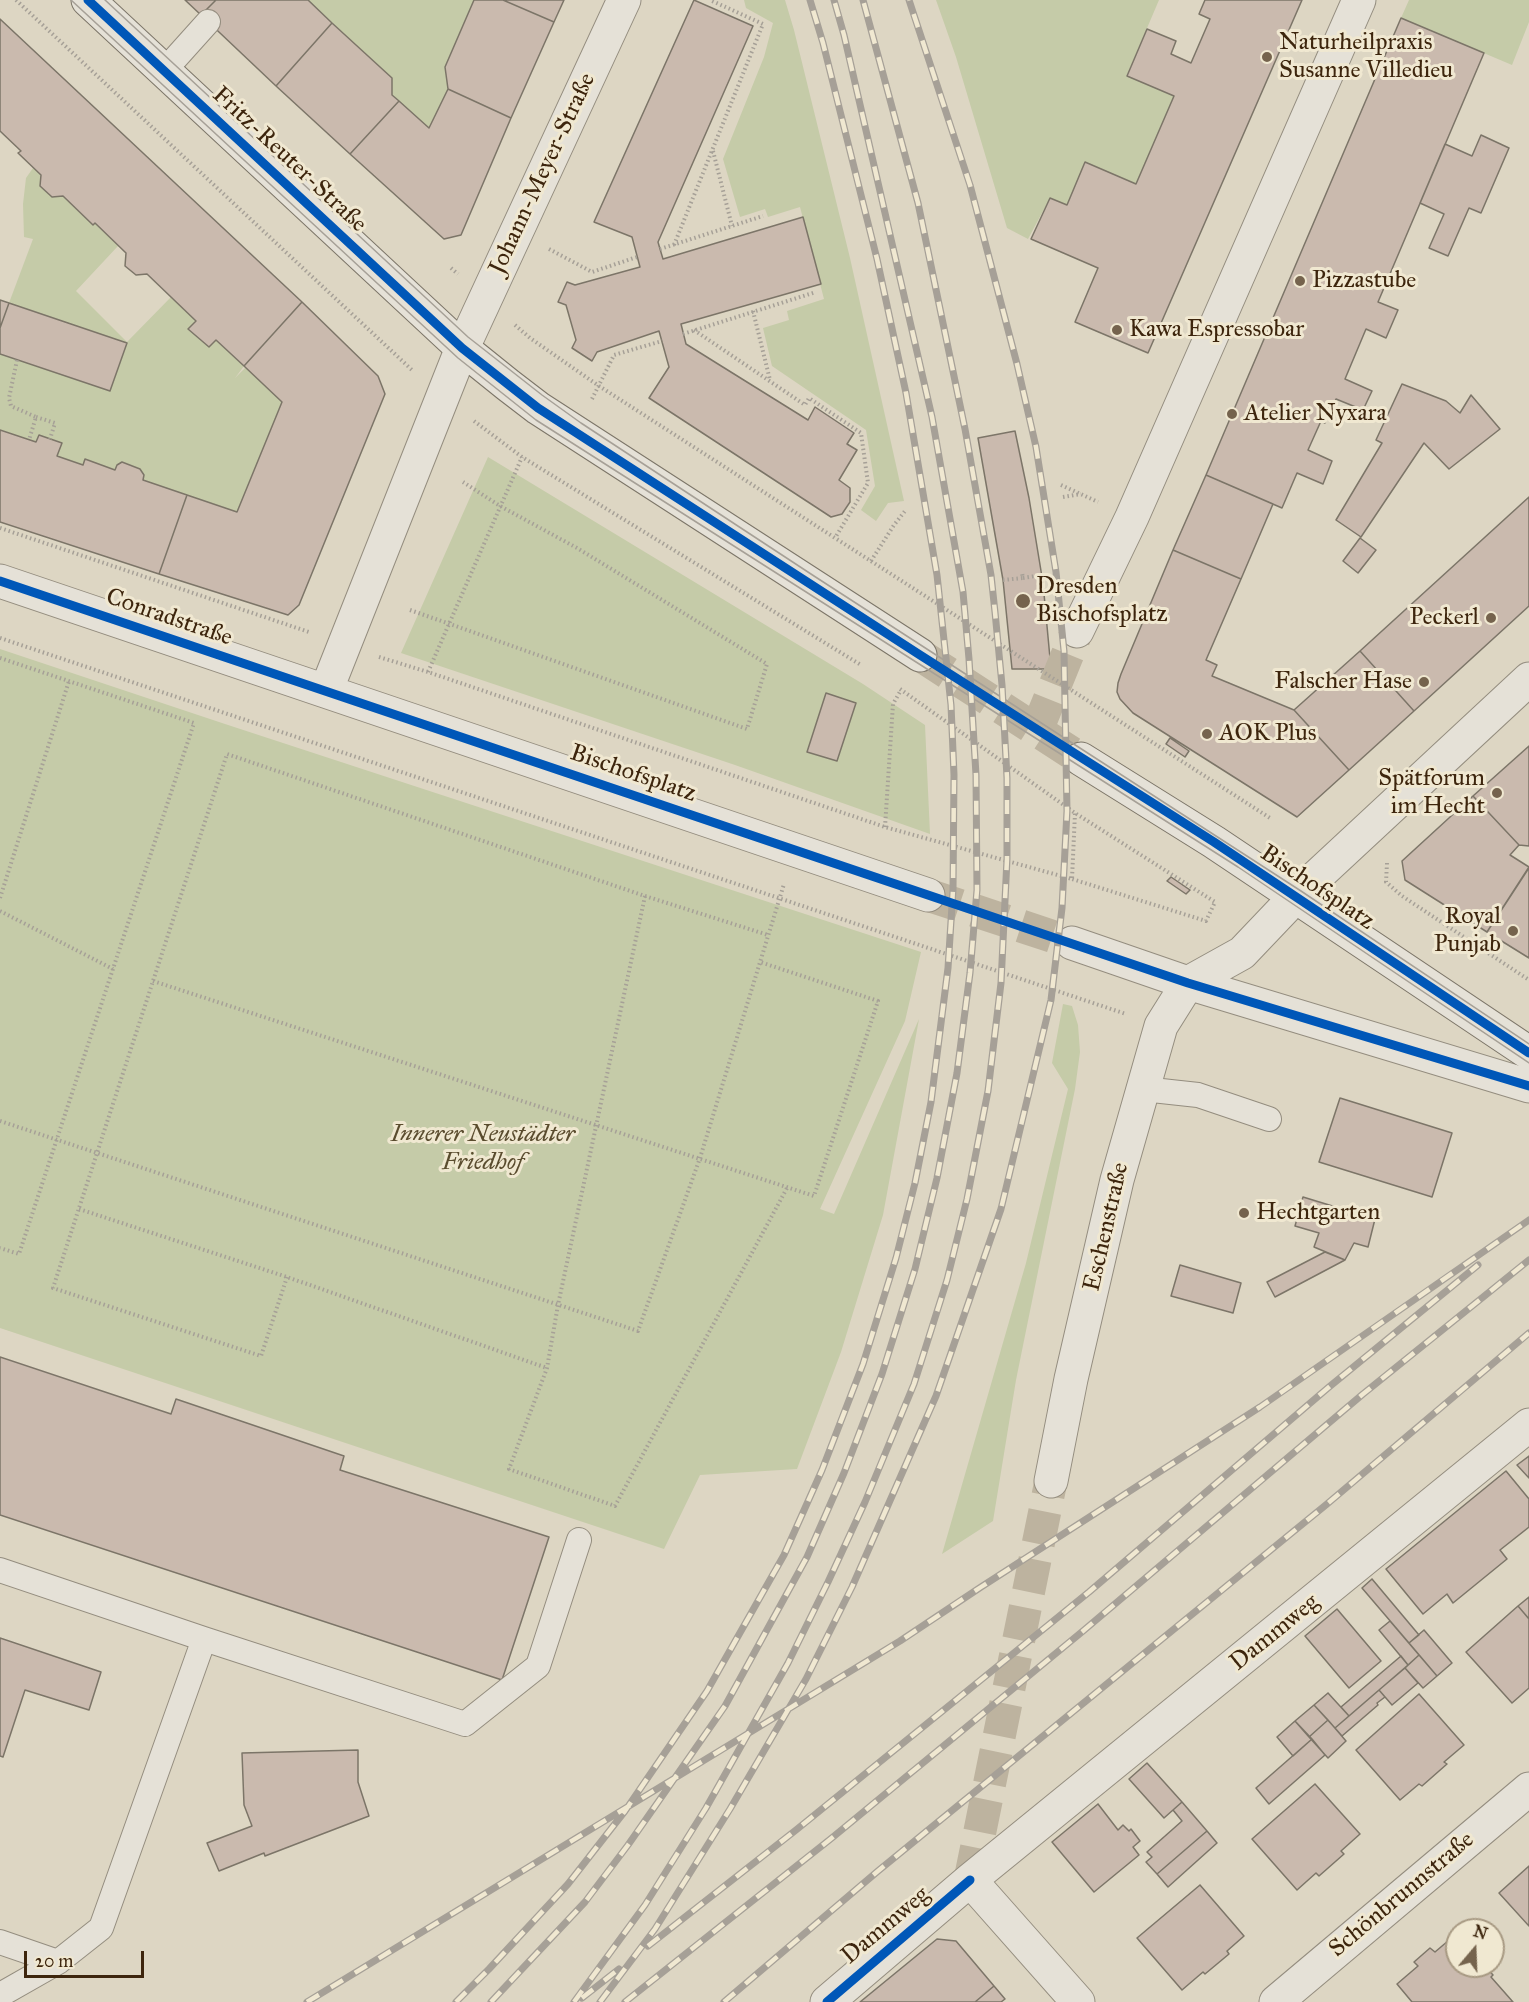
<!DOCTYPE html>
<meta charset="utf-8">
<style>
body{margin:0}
#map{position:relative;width:1529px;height:2002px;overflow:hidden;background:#ddd6c3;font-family:"IM FELL Great Primer",serif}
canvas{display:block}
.north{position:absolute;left:1445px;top:1918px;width:60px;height:60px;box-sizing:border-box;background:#f0e8d1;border:2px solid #a89a83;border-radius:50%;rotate:19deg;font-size:16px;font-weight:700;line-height:24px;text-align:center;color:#3d250d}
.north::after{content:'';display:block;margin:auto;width:21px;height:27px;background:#75634d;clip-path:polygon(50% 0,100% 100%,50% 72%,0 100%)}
.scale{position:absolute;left:24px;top:1951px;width:120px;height:27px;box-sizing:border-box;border:3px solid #3d250d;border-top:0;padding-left:8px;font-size:18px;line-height:21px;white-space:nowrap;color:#3d250d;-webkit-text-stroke:4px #f0e8d1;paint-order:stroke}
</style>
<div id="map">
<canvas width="1529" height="2002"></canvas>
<div class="north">N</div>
<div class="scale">20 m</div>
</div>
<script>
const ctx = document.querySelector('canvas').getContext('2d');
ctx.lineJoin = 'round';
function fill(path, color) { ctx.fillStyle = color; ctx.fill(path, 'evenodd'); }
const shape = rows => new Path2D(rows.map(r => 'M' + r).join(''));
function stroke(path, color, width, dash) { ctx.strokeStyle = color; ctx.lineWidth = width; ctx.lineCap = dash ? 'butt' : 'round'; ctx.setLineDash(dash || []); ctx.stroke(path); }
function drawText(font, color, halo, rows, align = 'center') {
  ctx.font = font + ' "IM FELL Great Primer",serif'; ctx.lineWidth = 6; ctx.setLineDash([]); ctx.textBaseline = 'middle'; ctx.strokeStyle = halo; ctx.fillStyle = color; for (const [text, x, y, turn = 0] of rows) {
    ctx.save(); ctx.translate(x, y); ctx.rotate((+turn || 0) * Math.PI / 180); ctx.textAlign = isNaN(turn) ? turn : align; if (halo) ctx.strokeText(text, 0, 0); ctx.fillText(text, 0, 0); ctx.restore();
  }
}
fill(shape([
 [308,0,474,0,445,67,448,89,429,128,392,95,392,78],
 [744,0,785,0,794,30,850,258,904,501,888,503,876,521,861,510,875,486,866,430,772,366,763,328,789,320,787,311,824,299,800,207,768,217,765,209,740,217,723,159,764,57,773,23,746,8],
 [936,0,1159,0,1127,75,1174,96,1136,184,1085,162,1067,205,1050,198,1028,239,1007,228,956,57],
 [1409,0,1529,0,1529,22,1512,65,1401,18],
 [33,168,41,175,40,186,52,197,63,196,93,225,95,223,118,246,76,291,127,342,171,297,196,321,189,328,216,340,244,366,235,378,246,367,282,402,237,512,143,480,144,475,140,469,123,462,117,465,115,470,83,465,57,456,61,443,39,435,36,442,0,430,0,354,110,391,127,343,9,303,33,239,24,237,23,204,26,178],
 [488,457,863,684,925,725,930,834,735,765,401,653],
 [0,649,225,724,921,952,905,1021,820,1209,834,1214,919,1019,883,1215,841,1352,797,1469,700,1475,664,1549,0,1328],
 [1063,1004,1072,1006,1078,1025,1080,1052,1075,1089,1016,1380,993,1521,942,1554,1026,1263,1068,1089,1052,1063]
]), '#c5cba8');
const building = shape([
 [185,0,216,0,201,15,185,0],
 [216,0,308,0,332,23,276,86,201,15,216,0],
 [474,0,503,0,554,22,511,118,448,89,445,67,474,0],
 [503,0,564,0,554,22,503,0],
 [694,0,753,26,658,242,660,249,663,259,803,217,821,284,681,324,686,344,718,364,808,420,815,407,854,433,847,444,857,450,839,480,850,488,850,502,842,514,831,517,649,398,669,367,659,331,597,352,592,361,572,348,576,340,566,305,558,302,567,282,575,285,640,267,632,237,594,222,694,0],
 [1205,0,1302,0,1148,353,1075,322,1098,268,1031,239,1050,198,1067,205,1085,162,1136,184,1174,96,1127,76,1147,29,1176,41,1171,54,1191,63,1210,19,1199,14,1205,0],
 [1401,18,1484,53,1378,302,1398,310,1386,338,1366,329,1345,379,1372,391,1363,410,1336,399,1325,423,1321,421,1308,450,1332,461,1323,484,1297,473,1282,508,1206,475,1401,18],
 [0,19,302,302,244,366,216,340,209,347,188,329,196,321,147,274,136,275,125,266,126,253,95,223,93,225,63,196,52,197,40,186,41,175,18,153,21,151,0,131,0,19],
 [332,23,392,78,392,95,399,101,350,154,276,86,332,23],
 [448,89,511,118,461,235,444,239,350,154,399,101,429,128,448,89],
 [1481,135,1509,148,1481,213,1469,208,1448,256,1429,248,1444,214,1420,203,1445,144,1472,156,1481,135],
 [0,300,9,303,0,328,0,300],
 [302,302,378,376,385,394,299,605,288,615,159,574,187,495,237,512,282,402,244,366,302,302],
 [9,303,127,343,110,391,0,354,0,328,9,303],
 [1402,384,1446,401,1460,413,1471,395,1500,429,1449,469,1424,443,1361,537,1336,520,1382,443,1376,440,1402,384],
 [0,430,36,442,39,435,62,443,57,456,83,465,85,459,115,470,117,465,122,462,140,469,144,475,143,480,187,495,159,574,0,522,0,430],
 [1015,431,1029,498,1043,583,1051,669,1012,669,1003,580,978,438,1015,431],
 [1206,475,1273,504,1241,579,1173,550,1206,475],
 [1529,497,1529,606,1414,711,1360,651,1529,497],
 [1360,538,1376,550,1358,573,1343,561,1360,538],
 [1173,550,1241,579,1206,660,1217,665,1212,676,1294,710,1349,770,1297,817,1133,713,1120,699,1117,692,1118,683,1121,674,1173,550],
 [1360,651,1414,711,1349,770,1294,710,1360,651],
 [826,693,856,703,837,761,807,752,826,693],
 [1170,738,1189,751,1185,757,1166,744,1170,738],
 [1529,746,1529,846,1519,845,1473,796,1529,746],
 [1473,796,1519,845,1510,855,1529,867,1487,932,1405,880,1402,861,1473,796],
 [1529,868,1529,958,1487,932,1529,868],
 [1171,877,1190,890,1186,894,1167,881,1171,877],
 [1340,1098,1452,1133,1432,1197,1319,1162,1340,1098],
 [1303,1197,1375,1219,1368,1247,1354,1243,1345,1260,1314,1247,1319,1233,1295,1226,1303,1197],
 [1325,1252,1345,1260,1275,1297,1267,1282,1325,1252],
 [1180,1265,1241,1283,1233,1313,1171,1296,1180,1265],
 [0,1357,171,1414,176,1399,344,1456,340,1470,549,1537,502,1680,0,1515,0,1357],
 [1529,1456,1529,1478,1517,1465,1529,1456],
 [1506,1471,1529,1499,1529,1527,1500,1550,1507,1559,1453,1603,1447,1594,1423,1614,1386,1569,1506,1471],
 [1372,1579,1419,1635,1409,1643,1362,1588,1372,1579],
 [1529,1597,1529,1619,1518,1606,1529,1597],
 [1518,1606,1529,1619,1529,1688,1512,1703,1466,1652,1518,1606],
 [1337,1609,1381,1661,1349,1688,1305,1636,1337,1609],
 [1390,1621,1419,1655,1408,1665,1379,1630,1390,1621],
 [1424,1630,1452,1663,1437,1676,1409,1643,1424,1630],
 [0,1638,101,1672,89,1710,25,1690,3,1757,0,1756,0,1638],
 [1419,1655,1437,1676,1423,1688,1405,1668,1419,1655],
 [1401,1656,1408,1665,1349,1716,1341,1707,1401,1656],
 [1405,1668,1418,1683,1392,1705,1379,1690,1405,1668],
 [1379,1690,1385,1697,1377,1703,1378,1705,1342,1736,1335,1728,1379,1690],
 [1328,1693,1349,1716,1335,1728,1314,1705,1328,1693],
 [1419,1694,1464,1745,1444,1762,1447,1764,1422,1786,1419,1784,1400,1800,1356,1750,1419,1694],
 [1314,1705,1328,1720,1309,1737,1295,1721,1314,1705],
 [1328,1720,1346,1741,1328,1758,1309,1737,1328,1720],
 [1295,1721,1312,1739,1293,1756,1277,1737,1295,1721],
 [1312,1739,1325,1755,1269,1804,1256,1788,1312,1739],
 [358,1750,358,1782,369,1816,265,1856,264,1853,219,1871,207,1843,252,1826,244,1805,242,1753,358,1750],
 [1147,1763,1182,1802,1164,1818,1129,1779,1147,1763],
 [1315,1784,1360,1834,1341,1851,1344,1854,1319,1876,1316,1873,1297,1890,1252,1839,1315,1784],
 [1182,1802,1207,1831,1157,1874,1146,1862,1152,1857,1147,1852,1182,1821,1173,1810,1182,1802],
 [1098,1804,1118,1830,1123,1825,1129,1831,1131,1829,1140,1841,1133,1847,1139,1855,1094,1892,1052,1842,1098,1804],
 [1207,1831,1217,1843,1168,1887,1157,1874,1207,1831],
 [1529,1866,1529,1926,1499,1893,1529,1866],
 [1200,1885,1244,1936,1227,1951,1229,1954,1205,1974,1203,1972,1182,1990,1137,1938,1200,1885],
 [1455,1935,1457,1936,1457,1966,1485,1966,1493,1975,1491,1977,1513,2002,1412,2002,1397,1984,1418,1966,1414,1962,1430,1948,1435,1952,1455,1935],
 [937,1939,956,1941,994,1986,975,2002,860,2002,937,1939],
 [994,1986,1005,1999,1001,2002,975,2002,994,1986]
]);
fill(building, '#cabaae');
stroke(building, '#7c7568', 1.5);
stroke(shape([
 [1037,730,1077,631],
 [928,895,1072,943],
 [970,1880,1051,1481]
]), '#bdb39f', 33, [33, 16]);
stroke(shape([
 [920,655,1081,759]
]), '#bdb39f', 33, [33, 16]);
const lane = shape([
 [164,71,208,22],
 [1143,1089,1198,1095,1269,1119],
 [0,1570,204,1639,465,1724,538,1666,579,1540],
 [0,1942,58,1962],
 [0,1995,58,1962,101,1928,204,1639]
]);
const street = shape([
 [0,581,928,895],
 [1077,631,1132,517,1359,0],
 [326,691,458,358,624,0],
 [1072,943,1188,983,1529,1086],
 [1051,1481,1071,1379,1117,1180,1161,1026,1188,983,1242,953,1301,891,1529,679],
 [970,1880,1078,2002],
 [827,2002,970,1880,1529,1425],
 [1276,2002,1529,1789]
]);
const secondary = shape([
 [88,0,462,348,508,385,538,408,920,655],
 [1081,759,1214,842,1529,1053]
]);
stroke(lane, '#948d7f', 26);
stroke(street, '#948d7f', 35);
stroke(secondary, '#7c7568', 35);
stroke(shape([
 [16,0,412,370],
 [713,151,732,226],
 [674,245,763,24,710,0],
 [549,249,592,272,637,257],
 [660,249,763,216],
 [451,268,458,274],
 [753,311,770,380],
 [515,325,530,338,599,386,1270,818],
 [694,330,805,405,809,398,861,433,868,483,835,538],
 [683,334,816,292],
 [17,360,9,398,11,406,36,417,29,440],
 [592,399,614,355,662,341],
 [36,417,55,423,50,439],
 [474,421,522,457,861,665],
 [1061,485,1098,502],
 [1063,497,1081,494],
 [0,528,309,632],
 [871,561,894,525,905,511],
 [1023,578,1042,575],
 [1003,580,1023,578,1022,573],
 [410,610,747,729,767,664,577,548,500,506,463,482],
 [0,638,1126,1014],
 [379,657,428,672,885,827,1072,879,1075,813],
 [0,658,194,723,19,1254,0,1248],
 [428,672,522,457],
 [900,689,1075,813,1215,902,1206,921,1072,879],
 [885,827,893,704,901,690],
 [1387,863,1386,882,1402,896,1529,980],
 [645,896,558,1305,547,1368,509,1469,615,1506,787,1188],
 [0,898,69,681],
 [0,911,113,969],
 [153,981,814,1196,878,1001,760,962],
 [0,1121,638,1331,700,1158,784,884],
 [79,1209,287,1277,547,1368],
 [287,1277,261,1356,53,1288,227,754,645,896,768,935]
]), '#a6a097', 4, [1.5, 3]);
stroke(lane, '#e5e1d7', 24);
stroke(street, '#e5e1d7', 33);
stroke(secondary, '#e5e1d7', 33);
stroke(shape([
 [71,0,458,358,536,420,1238,867,1529,1063],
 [105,0,468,337,542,395,581,423,814,576,1301,891,1529,1044]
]), '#a6a097', 1.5);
const rail = shape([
 [648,1946,796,1830,1089,1592,1329,1387,1478,1265],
 [582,1998,619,1969],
 [307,2002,900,1641,981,1587,1260,1407,1529,1220],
 [456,2002,489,1969,568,1884,625,1811,707,1691,784,1555,822,1470,863,1364,896,1258,915,1183,931,1102,948,968,953,890,954,775,951,705,937,575,906,393,877,259,823,43,810,0],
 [491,2002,585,1902,628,1845,725,1706,807,1557,844,1473,882,1374,915,1269,937,1178,957,1073,970,973,977,890,976,775,969,659,963,592,932,417,844,35,834,0],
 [574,2002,645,1905,706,1808,788,1663,828,1582,865,1502,914,1384,947,1280,967,1199,988,1091,1001,983,1007,859,1007,778,1002,685,995,612,991,575,965,429,918,203,863,0],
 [600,2002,655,1929,730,1809,806,1679,852,1587,936,1396,1001,1209,1051,1000,1062,908,1067,811,1064,651,1056,572,1036,447,1017,364,970,185,909,0],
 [625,2002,833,1837,1083,1631,1363,1394,1529,1260],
 [724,2002,878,1871,1327,1504,1529,1333]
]);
stroke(rail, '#a6a097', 7);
stroke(rail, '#f0e8d1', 4.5, [14]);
stroke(shape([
 [88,0,462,348,538,408,920,655,1214,842,1529,1053],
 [0,581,1188,983,1529,1086],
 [827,2002,970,1880]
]), '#0057b8', 9);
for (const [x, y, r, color] of [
 [1267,57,6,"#75634d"],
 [1300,281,6,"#75634d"],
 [1117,330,6,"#75634d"],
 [1232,414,6,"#75634d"],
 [1023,601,8,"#75634d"],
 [1491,618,6,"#75634d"],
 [1424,682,6,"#75634d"],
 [1207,734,6,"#75634d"],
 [1497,793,6,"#75634d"],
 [1513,931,6,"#75634d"],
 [1244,1213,6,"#75634d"]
]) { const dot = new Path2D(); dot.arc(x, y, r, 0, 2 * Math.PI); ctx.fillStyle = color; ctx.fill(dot); stroke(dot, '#f0e8d1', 2); }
drawText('24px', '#3d250d', '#f0e8d1', [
 ["Naturheilpraxis",1279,43],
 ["Susanne Villedieu",1279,71],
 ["Pizzastube",1312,281],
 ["Kawa Espressobar",1129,330],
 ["Atelier Nyxara",1244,414],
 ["Dresden",1036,587],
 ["Bischofsplatz",1036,615],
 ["Peckerl",1479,618,"right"],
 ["Falscher Hase",1412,682,"right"],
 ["AOK Plus",1219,734],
 ["Spätforum",1485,779,"right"],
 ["im Hecht",1485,807,"right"],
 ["Royal",1501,917,"right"],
 ["Punjab",1501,945,"right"],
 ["Hechtgarten",1256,1213]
], 'left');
drawText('24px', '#3d250d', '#f0e8d1', [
 ["Fritz-Reuter-Straße",289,160,43],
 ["Johann-Meyer-Straße",543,174,-65],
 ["Conradstraße",169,618,19],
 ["Bischofsplatz",633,774,19],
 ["Bischofsplatz",1317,888,34],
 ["Eschenstraße",1107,1227,-77],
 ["Dammweg",1275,1633,-39],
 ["Schönbrunnstraße",1402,1895,-40],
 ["Dammweg",886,1926,-40]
]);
drawText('italic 24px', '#5a4c2e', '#f0e8d1', [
 ["Innerer Neustädter",483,1135],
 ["Friedhof",483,1163]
]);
</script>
